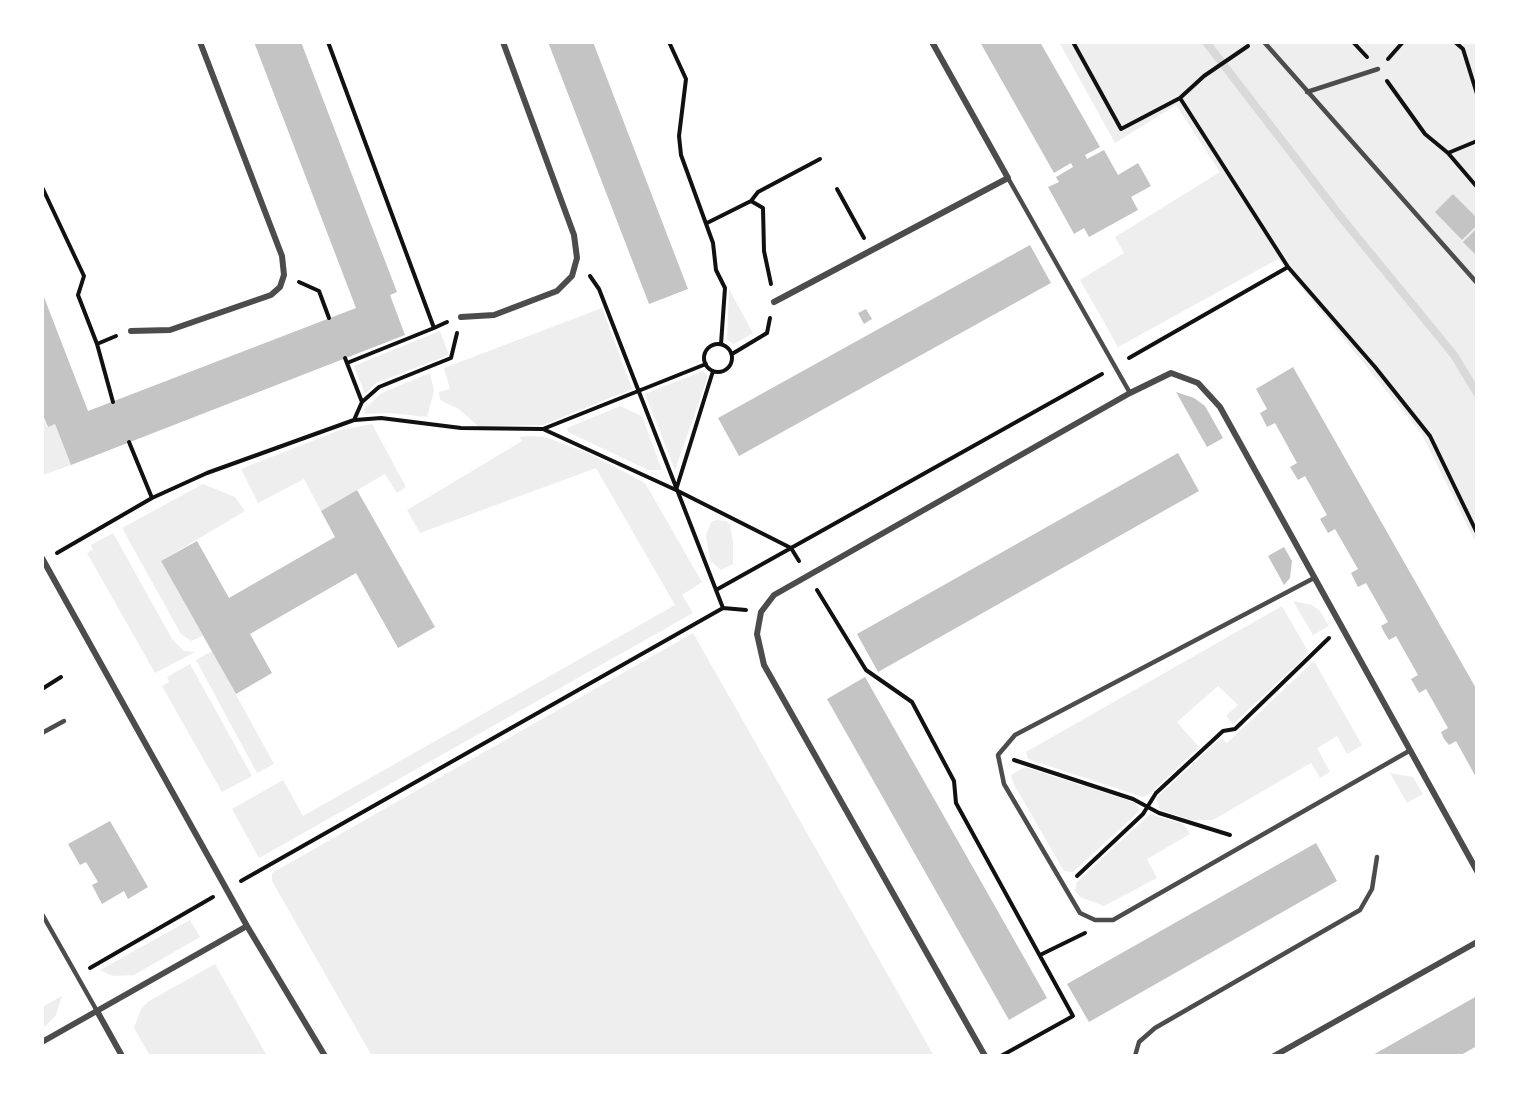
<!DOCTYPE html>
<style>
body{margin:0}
#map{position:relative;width:1519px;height:1098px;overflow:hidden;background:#fff;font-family:"Nunito Sans",sans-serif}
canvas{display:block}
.frame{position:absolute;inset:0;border:44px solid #fff;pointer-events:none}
</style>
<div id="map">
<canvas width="1519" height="1098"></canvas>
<div class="frame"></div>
</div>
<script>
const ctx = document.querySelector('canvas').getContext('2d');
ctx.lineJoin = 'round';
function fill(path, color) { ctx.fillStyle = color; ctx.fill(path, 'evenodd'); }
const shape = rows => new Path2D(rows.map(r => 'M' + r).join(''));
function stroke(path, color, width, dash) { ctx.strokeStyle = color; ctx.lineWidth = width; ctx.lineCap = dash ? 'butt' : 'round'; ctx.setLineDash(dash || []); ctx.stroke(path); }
fill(shape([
 [1059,42,1477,42,1477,545,1422,434,1278,259,1118,347,1080,280,1124,253,1115,237,1220,172,1176,105,1115,143],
 [729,289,753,333,734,344,727,340],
 [602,308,632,389,543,425,478,426,459,409,440,400,439,392,450,389,444,368],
 [440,331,449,355,376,383,365,394,354,366],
 [703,371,708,376,675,470,645,394],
 [430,373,434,391,427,417,390,413,365,414,364,409,382,393],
 [620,406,642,416,662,470,648,470,568,432,567,428],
 [42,413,47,427,55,424,71,465,43,475],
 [372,424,406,487,397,493,385,474,321,511,304,479,258,503,241,469,340,430],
 [530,436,545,437,590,454,645,483,702,582,682,595,693,613,259,858,232,809,283,780,303,816,675,605,596,468,420,533,407,510,522,441,519,437],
 [203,484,235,497,245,511,161,561,203,636,191,641,181,634,122,528],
 [717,520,726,521,730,525,733,542,733,564,721,570,710,560,706,535,711,522],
 [113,533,172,639,184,651,195,652,155,673,87,553,93,550,91,545],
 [1293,601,1312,605,1320,611,1329,626,1313,635],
 [1282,606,1309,653,1233,724,1226,716,1238,705,1218,686,1177,722,1199,747,1150,794,1143,797,1028,759,1026,752],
 [693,633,934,1056,372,1056,272,881,272,873],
 [212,651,274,764,257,773,196,660],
 [1314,661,1362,745,1347,754,1337,736,1317,748,1330,772,1320,778,1311,763,1213,820,1191,820,1160,810,1156,798,1221,738,1227,743],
 [190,664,252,776,222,792,162,686,169,682,167,677],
 [1025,767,1133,802,1138,806,1138,812,1073,872,1064,871,1013,783,1011,775],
 [1390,773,1413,777,1423,794,1407,803],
 [1150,814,1183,824,1190,834,1147,859,1157,878,1104,906,1080,897,1075,891,1077,882],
 [190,920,200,937,134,975,113,976,100,970],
 [215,964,267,1056,150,1056,134,1028,141,1009,149,1001],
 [62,996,56,1015,42,1030,42,1007]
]), '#eee');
stroke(shape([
 [1206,42,1344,221,1454,355,1477,393]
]), '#d9d9d9', 8);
fill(shape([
 [254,42,301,42,397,292,390,295,405,335,71,465,55,424,48,427,42,413,42,292,88,411,356,308],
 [548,42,593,42,688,289,649,304],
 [980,42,1040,42,1100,147,1085,155,1087,159,1104,150,1118,175,1138,163,1151,186,1131,197,1138,210,1089,237,1084,228,1074,234,1048,187,1059,182,1056,177,1073,167,1071,163,1054,173],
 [1453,194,1477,218,1477,225,1462,240,1435,212],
 [1477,228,1477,256,1463,242],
 [1030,245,1051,283,739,456,718,418],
 [866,309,872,319,864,324,858,313],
 [1293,367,1477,690,1477,779,1456,741,1449,745,1444,739,1441,732,1448,728,1426,689,1419,693,1411,679,1418,675,1396,636,1389,640,1384,632,1381,626,1388,622,1366,583,1358,587,1351,573,1358,569,1335,529,1328,533,1320,519,1327,515,1305,476,1298,480,1290,467,1297,463,1275,423,1267,427,1260,413,1267,409,1256,389],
 [1176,392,1194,398,1205,406,1223,438,1207,447],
 [1178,453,1199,491,878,672,857,634],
 [357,490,435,627,398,648,356,573,250,634,272,673,236,694,161,561,197,541,229,598,335,537,321,511],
 [1284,547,1292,561,1290,578,1284,585,1268,556],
 [865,677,1047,998,1009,1020,827,699],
 [110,821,148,887,128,899,124,891,102,904,92,885,98,882,86,862,80,865,68,844],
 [1316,843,1337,881,1089,1022,1067,984],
 [1477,996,1477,1046,1459,1056,1371,1056]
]), '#c4c4c4');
stroke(shape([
 [328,42,434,328,347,363],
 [669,42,686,79,679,136,681,155,713,243,716,270,725,288,721,344],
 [1073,42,1121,129,1180,98],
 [1353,42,1367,57],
 [1455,42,1463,49,1477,94],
 [1388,59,1403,42],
 [1387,81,1425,134,1448,153,1477,187],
 [1448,153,1477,141],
 [42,187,84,276,78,295,97,344,113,402],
 [837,189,864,238],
 [751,201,763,208,764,251,771,284],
 [707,223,751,201,758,192,820,159],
 [1288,267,1375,367,1430,436,1477,533],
 [590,276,599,289,716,590],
 [299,282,319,291,329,318],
 [434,328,447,322],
 [97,344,116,336],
 '704 358a14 14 0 1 1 28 0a14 14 0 1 1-28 0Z',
 [732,354,767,333,770,318],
 [345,358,362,402],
 [1129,358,1288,267,1180,98,1204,76,1248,46],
 [355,420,381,418,461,428,543,429,706,364],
 [543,429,676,490,791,548,799,561],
 [129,442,152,498],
 [676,490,713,371],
 [57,553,152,498,207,473,354,420,362,402,379,387,451,358,457,333],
 [817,590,866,670,912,702,954,781,956,803,1073,1016,1001,1056],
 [723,608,716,590,1102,374],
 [42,689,61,677],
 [1014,760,1133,799,1159,813,1230,835],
 [1077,876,1143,814,1156,793,1223,731,1235,729,1329,638],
 [241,881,723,608,746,610],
 [1040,955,1085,933],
 [90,968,213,897]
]), '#111', 4);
stroke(shape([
 [1264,42,1477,283],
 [1307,92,1378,69],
 [1008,178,1130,393],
 [1314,578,1015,735,998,755,1004,784,1080,913,1095,920,1113,920,1409,751],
 [42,733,64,721],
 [42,914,97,1011],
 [1135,1056,1139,1042,1155,1028,1360,910,1372,889,1377,857]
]), '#4c4c4c', 4.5);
stroke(shape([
 [774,302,1008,178,932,42],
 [461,317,494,315,557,291,572,276,577,258,574,235,503,42],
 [131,331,170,330,271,295,280,287,284,275,282,256,200,42],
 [42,558,247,926,325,1056],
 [97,1011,122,1056],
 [42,1042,247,926],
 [985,1056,764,665,757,634,761,612,774,595,1130,393,1171,373,1198,383,1220,407,1477,871],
 [1274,1056,1477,942]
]), '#4c4c4c', 6);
</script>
